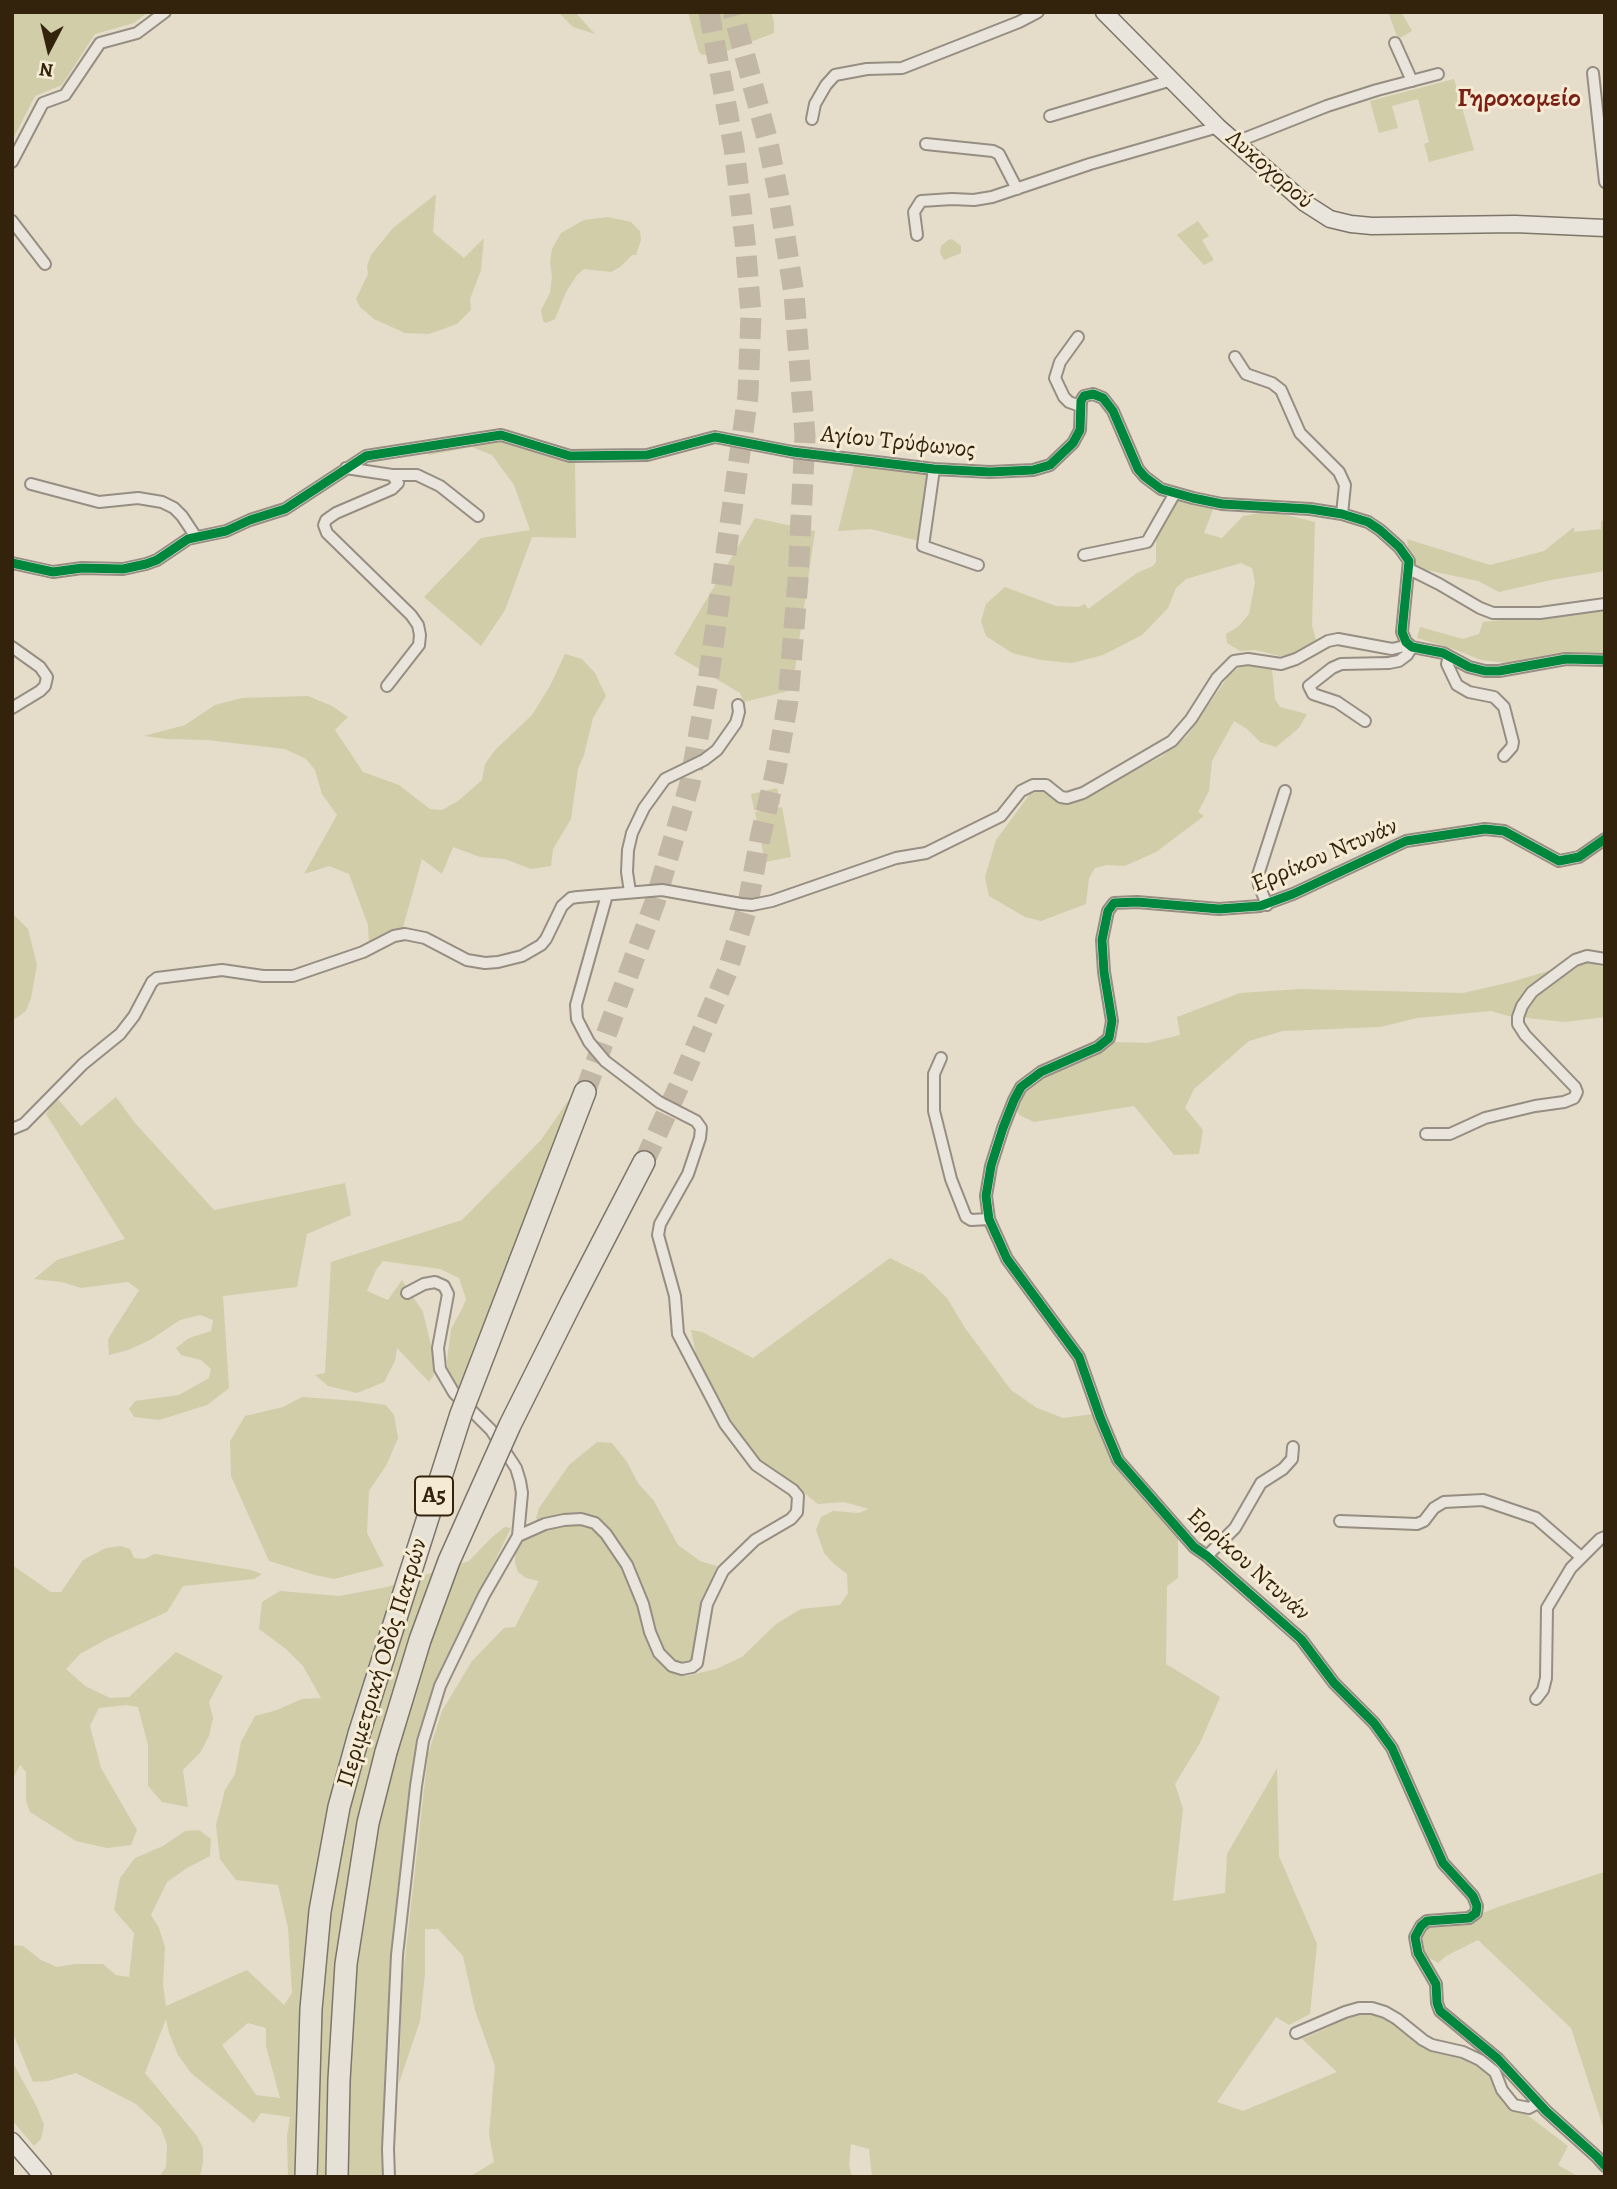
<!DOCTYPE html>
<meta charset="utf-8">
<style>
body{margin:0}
#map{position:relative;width:1617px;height:2189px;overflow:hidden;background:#e5dcca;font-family:Alegreya,serif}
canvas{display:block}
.frame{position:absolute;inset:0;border:14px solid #34230c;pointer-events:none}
.north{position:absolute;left:14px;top:14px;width:70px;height:70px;-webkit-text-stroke:5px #f5ebd5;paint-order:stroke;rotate:187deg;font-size:19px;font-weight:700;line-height:28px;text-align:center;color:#34230c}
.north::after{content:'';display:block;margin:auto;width:24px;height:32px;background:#34230c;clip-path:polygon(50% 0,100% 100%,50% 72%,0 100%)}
</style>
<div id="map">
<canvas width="1617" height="2189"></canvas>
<div class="frame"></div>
<div class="north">N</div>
</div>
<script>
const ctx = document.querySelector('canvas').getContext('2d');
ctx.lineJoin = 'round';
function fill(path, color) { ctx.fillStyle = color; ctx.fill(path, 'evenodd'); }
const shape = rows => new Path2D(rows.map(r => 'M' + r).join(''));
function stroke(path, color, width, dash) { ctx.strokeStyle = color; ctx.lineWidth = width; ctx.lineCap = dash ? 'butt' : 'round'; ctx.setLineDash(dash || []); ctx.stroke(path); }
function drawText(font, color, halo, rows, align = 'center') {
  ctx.font = font + ' Alegreya,serif'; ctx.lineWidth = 6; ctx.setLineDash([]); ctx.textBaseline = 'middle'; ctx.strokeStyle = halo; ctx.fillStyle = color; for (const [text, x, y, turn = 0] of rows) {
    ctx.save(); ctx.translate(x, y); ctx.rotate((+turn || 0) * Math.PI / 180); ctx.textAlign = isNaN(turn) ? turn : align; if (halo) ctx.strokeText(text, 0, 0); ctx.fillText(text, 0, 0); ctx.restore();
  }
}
fill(shape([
 [12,12,148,12,134,23,95,34,62,85,35,96,12,141],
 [558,12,575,12,595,34,573,27],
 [688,12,771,12,774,22,774,33,719,54,702,55,699,52],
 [1388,12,1401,12,1412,31,1398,39],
 [1454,79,1474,150,1429,162,1424,144,1429,142,1418,99,1392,106,1398,128,1379,133,1370,101],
 [436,194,433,232,464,258,484,238,481,270,470,299,471,310,457,324,429,334,405,333,374,319,360,307,356,299,368,274,367,266,371,255,393,228],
 [608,217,631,222,640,231,641,240,636,255,632,255,620,267,611,272,584,269,577,275,566,292,555,319,546,323,543,321,541,310,550,293,552,277,550,262,552,249,561,233,584,220],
 [1198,221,1209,236,1202,240,1214,260,1204,265,1177,235],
 [952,239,961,246,961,253,944,260,940,253,941,246,948,240],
 [501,437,575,460,576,538,532,537,505,610,481,646,424,597,481,538,530,530,514,485,492,455,472,447,429,455,424,448],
 [855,463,932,471,919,541,871,529,838,531],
 [1177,496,1214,507,1204,533,1222,538,1243,516,1271,511,1315,522,1312,626,1317,643,1299,654,1280,656,1255,650,1240,651,1227,643,1226,634,1239,626,1249,614,1255,582,1252,568,1241,563,1186,579,1176,588,1168,608,1142,635,1103,655,1072,663,1041,660,1012,653,986,636,981,621,986,604,1005,587,1056,606,1078,607,1085,604,1088,609,1137,573,1153,566,1156,562,1156,539],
 [755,518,815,531,792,690,744,702,740,693,674,654],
 [1605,520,1605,571,1551,580,1499,592,1478,581,1417,568,1408,548,1407,539,1490,565,1544,551,1574,527,1574,532,1601,529,1601,521],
 [1605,610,1605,654,1564,653,1506,663,1481,660,1453,649,1417,638,1420,627,1463,639,1479,634,1483,622],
 [565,654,582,659,595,673,606,696,593,718,584,755,578,769,571,819,553,849,551,866,531,869,505,859,480,857,453,847,442,874,422,859,402,931,369,946,368,925,349,874,329,866,304,874,337,815,322,794,315,770,306,759,285,749,207,740,167,739,144,736,185,725,215,705,242,698,308,696,332,706,348,717,335,730,363,772,399,785,430,809,442,810,458,801,482,780,485,764,495,750,532,715,550,686],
 [1248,666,1272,669,1275,699,1280,707,1307,714,1299,728,1276,747,1260,742,1247,729,1234,721,1212,761,1209,791,1198,812,1204,816,1156,852,1125,866,1107,865,1095,868,1089,878,1086,904,1041,921,1025,917,989,896,985,877,996,840,1030,794,1041,790,1060,801,1068,803,1161,757,1187,736,1228,677,1238,668],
 [777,788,780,804,754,810,751,794],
 [782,807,791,857,765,862,755,812],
 [12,913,28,929,37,965,31,998,26,1011,12,1021],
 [1588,961,1605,968,1605,1017,1565,1022,1508,1016,1491,1011,1417,1018,1380,1027,1283,1031,1249,1041,1194,1089,1185,1108,1203,1130,1199,1154,1174,1155,1134,1106,1034,1122,1019,1115,1017,1110,1020,1097,1027,1085,1050,1071,1114,1042,1147,1043,1180,1035,1177,1017,1240,993,1300,989,1463,993,1511,982,1578,962],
 [577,1088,533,1195,462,1393,448,1374,447,1360,451,1329,462,1309,466,1299,459,1278,440,1269,383,1261,376,1270,367,1291,388,1300,402,1280,423,1312,433,1354,434,1375,429,1382,397,1348,395,1361,384,1382,357,1393,328,1386,315,1375,325,1373,331,1262,462,1220,541,1140],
 [56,1097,81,1126,116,1097,135,1123,214,1210,345,1183,351,1215,307,1234,297,1287,223,1296,229,1388,207,1405,159,1420,134,1417,129,1409,135,1401,179,1395,209,1378,211,1369,201,1360,181,1355,176,1348,189,1338,211,1331,213,1320,200,1315,180,1320,150,1340,128,1350,109,1355,108,1339,139,1290,128,1282,81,1288,62,1282,34,1279,57,1260,125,1239,46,1114],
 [890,1258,924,1275,947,1298,965,1328,1011,1390,1037,1408,1063,1418,1093,1414,1104,1444,1113,1460,1178,1539,1178,1578,1167,1586,1166,1664,1220,1697,1200,1743,1175,1784,1183,1809,1173,1901,1225,1893,1227,1854,1277,1768,1279,1856,1317,1944,1310,2014,1289,2025,1276,2017,1217,2102,1243,2111,1337,2072,1302,2039,1327,2028,1356,2013,1380,2015,1393,2022,1423,2045,1459,2056,1484,2069,1490,2076,1504,2104,1511,2109,1526,2114,1568,2146,1558,2165,1579,2177,872,2177,869,2149,851,2144,849,2165,852,2177,469,2177,494,2162,489,2134,495,2066,475,2010,463,1956,438,1929,425,1929,425,1973,420,2021,399,2083,402,1985,428,1754,442,1711,472,1661,504,1628,515,1627,539,1581,526,1578,518,1572,515,1563,515,1553,520,1540,542,1528,575,1522,595,1527,624,1567,672,1670,687,1676,716,1669,742,1657,776,1624,801,1609,840,1605,848,1593,847,1574,834,1564,824,1553,816,1530,821,1517,833,1511,858,1513,869,1509,844,1502,818,1504,789,1481,759,1462,724,1409,697,1359,691,1330,702,1332,753,1358],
 [302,1397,356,1401,386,1405,394,1415,398,1438,387,1464,369,1491,367,1533,384,1566,334,1579,315,1575,269,1561,231,1476,230,1441,245,1416,283,1407],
 [597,1442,612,1443,627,1462,638,1483,654,1501,678,1545,700,1561,717,1566,704,1601,694,1660,689,1663,681,1665,674,1662,662,1650,633,1567,617,1541,597,1520,539,1522,536,1518,539,1508,569,1465],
 [505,1527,511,1528,445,1662,427,1711,414,1761,408,1795,392,1979,385,2076,384,2177,288,2177,287,2136,290,2117,261,2113,254,2123,207,2086,191,2073,178,2055,169,2033,166,2019,145,2073,197,2136,203,2148,203,2162,200,2177,159,2177,166,2167,167,2145,161,2128,136,2104,76,2073,48,2081,33,2082,12,2031,12,1945,23,1946,41,1960,57,1967,75,1964,103,1964,116,1975,129,1977,134,1933,114,1910,120,1878,135,1858,163,1846,185,1831,199,1830,211,1839,210,1856,187,1868,167,1882,151,1915,159,1928,165,1947,163,1984,166,2006,247,1970,284,2005,292,1993,288,1928,278,1885,236,1880,220,1859,216,1825,225,1790,235,1774,241,1742,255,1716,277,1710,302,1699,321,1698,303,1666,286,1649,259,1629,262,1602,280,1591,339,1596,387,1587,469,1561,492,1537],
 [248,2023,266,2028,266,2046,280,2098,256,2095,222,2045],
 [121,1546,130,1549,134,1558,144,1559,155,1554,251,1570,262,1574,254,1579,183,1586,167,1612,107,1639,80,1654,66,1669,85,1686,110,1698,129,1697,176,1652,223,1676,209,1702,213,1718,209,1736,200,1753,183,1770,188,1807,162,1802,148,1786,148,1745,138,1707,126,1705,99,1708,90,1726,101,1768,137,1830,131,1845,107,1848,76,1841,30,1812,26,1801,26,1772,20,1765,12,1780,12,1565,51,1592,61,1592,83,1560,106,1548],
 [1601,1873,1605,1873,1605,2133,1571,2028,1478,1940,1446,1956,1438,1963,1422,1954,1420,1934,1430,1925,1471,1923,1478,1920,1483,1913,1498,1907],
 [12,2061,37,2107,44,2125,41,2139,34,2146,12,2120]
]), '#d1cda9');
stroke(shape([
 [585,1092,655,902,690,783,708,682,748,395,751,314,745,241,734,148,709,12],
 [644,1162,680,1084,727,972,747,908,761,834,776,770,788,701,798,580,805,436,794,294,778,192,767,138,733,12]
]), '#c2b7a4', 21, [21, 10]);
const street = shape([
 [1395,43,1412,81],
 [1593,73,1605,182],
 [1050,116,1172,80],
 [812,119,815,104,826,85,835,75,867,69,902,68,1019,22,1038,12],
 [1236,142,1327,106,1377,90,1438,74],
 [926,144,993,151,999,154,1017,189],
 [12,162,43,103,65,95,100,43,137,33,165,12],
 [12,221,45,264],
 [917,235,914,212,921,201,952,199,974,200,992,197,1090,164,1218,127],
 [1078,337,1060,362,1055,378,1064,397,1069,402,1080,406],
 [1235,357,1246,374,1272,383,1281,390,1300,433,1339,472,1345,485,1342,514],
 [346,468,392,475,398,483,392,489,336,513,326,520,324,525,327,533,411,615,418,625,420,635,419,645,387,686],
 [934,469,923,546,978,565],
 [392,475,417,475,440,486,478,516],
 [31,484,99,502,138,498,162,502,174,508,182,516,196,537],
 [1084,555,1147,542,1175,493],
 [12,563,53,572,82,568,123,569,146,564,157,560,188,539,226,531,250,520,285,509,366,456,501,435,570,456,647,455,715,437,793,452,934,469,990,472,1033,470,1050,465,1073,443,1080,430,1081,401,1084,396,1093,394,1103,398,1113,411,1138,469,1145,477,1161,489,1193,498,1222,504,1310,509,1342,514,1368,522,1380,530,1399,547,1409,561,1402,632,1406,642,1412,647,1443,653,1469,667,1485,671,1499,671,1566,659,1605,660],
 [1409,569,1439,584,1480,608,1493,613,1540,613,1605,604],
 [12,647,40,667,47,677,45,686,40,691,12,708],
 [1449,656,1447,664,1457,685,1469,692,1494,697,1504,707,1513,742,1512,747,1504,756],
 [1365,721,1337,702,1313,694,1309,686,1332,668,1341,664,1389,663,1399,661,1407,655,1412,647],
 [1605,839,1579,857,1559,861,1504,831,1485,829,1406,841,1293,894,1260,906,1219,909,1137,902,1114,903,1108,911,1102,940,1104,972,1112,1021,1109,1038,1098,1047,1041,1072,1021,1087,1014,1100,1003,1128,991,1166,986,1196,989,1219,1007,1259,1079,1357,1100,1417,1118,1460,1194,1547,1207,1556,1301,1639,1334,1683,1374,1723,1392,1748,1443,1863,1473,1896,1477,1906,1476,1913,1469,1918,1427,1921,1421,1926,1415,1937,1418,1953,1436,1984,1437,2003,1440,2011,1498,2059,1546,2111,1597,2157,1605,2166],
 [630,892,627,872,628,850,632,833,644,808,665,779,704,760,717,750,736,723,739,712,738,705],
 [1267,905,1259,885,1258,875,1285,791],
 [941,1058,934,1074,934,1111,951,1179,966,1217,971,1220,989,1219],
 [12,1129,24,1124,83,1064,120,1034,134,1016,152,982,157,978,222,970,263,976,293,976,363,952,394,936,405,934,425,938,467,960,485,963,498,962,522,956,541,945,546,939,562,906,571,898,578,897,662,890,741,904,752,905,772,901,896,858,926,853,1001,816,1021,791,1033,785,1046,785,1061,797,1067,798,1083,793,1172,741,1191,719,1217,678,1234,661,1248,659,1281,664,1296,659,1328,641,1338,639,1392,649,1409,645],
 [1426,1134,1450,1134,1485,1118,1535,1106,1564,1102,1574,1098,1577,1092,1575,1087,1525,1035,1518,1024,1518,1017,1522,1006,1532,992,1575,960,1587,956,1605,959],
 [1340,1521,1417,1524,1424,1521,1434,1508,1444,1502,1483,1500,1536,1518,1581,1557],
 [518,1536,545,1524,564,1520,581,1519,595,1523,606,1534,627,1565,643,1604,650,1632,659,1653,672,1666,682,1669,692,1667,697,1663,707,1604,723,1571,755,1540,791,1519,797,1512,798,1496,793,1490,756,1465,725,1424,678,1334,675,1296,658,1235,660,1224,688,1174,700,1138,701,1128,696,1121,659,1102,605,1061,589,1042,577,1019,576,1005,607,895],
 [1207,1556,1235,1528,1261,1483,1283,1469,1292,1459,1293,1447],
 [1536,1699,1543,1690,1546,1678,1547,1608,1571,1568,1600,1539,1605,1537],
 [1296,2033,1345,2012,1359,2008,1372,2008,1385,2012,1397,2019,1423,2040,1432,2045,1463,2052,1480,2060,1495,2072,1502,2090,1514,2105,1529,2108,1538,2103],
 [389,2177,388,2149,397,1955,416,1786,423,1741,440,1686,484,1595,518,1536,522,1493,520,1481,516,1468,491,1430,454,1393,440,1369,438,1348,448,1294,444,1286,435,1282,424,1284,407,1293]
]);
const secondary = shape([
 [1104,12,1218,127,1305,203,1330,219,1351,224,1372,226,1515,224,1605,228],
 [12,2141,43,2177]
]);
const highway = shape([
 [520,1261,585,1092],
 [572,1301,644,1162],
 [306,2177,311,2009,320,1911,339,1807,359,1734],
 [337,2177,339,2080,346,1964,368,1823,386,1752]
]);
stroke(street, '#968e82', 14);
stroke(secondary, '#7c7569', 19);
stroke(highway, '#7c7569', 24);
stroke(street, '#eae5dc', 10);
stroke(secondary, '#eae5dc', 16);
stroke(highway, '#e6e1d7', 21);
const highwayBridge = shape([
 [359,1734,461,1414,520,1261],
 [386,1752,420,1640,449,1561,510,1425,572,1301]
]);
stroke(highwayBridge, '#7c7569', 24, []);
stroke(highwayBridge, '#e6e1d7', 21);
stroke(shape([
 [12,563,53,572,82,568,123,569,146,564,157,560,188,539,226,531,250,520,285,509,366,456,501,435,570,456,647,455,715,437,793,452,934,469,990,472,1033,470,1050,465,1073,443,1080,430,1081,401,1084,396,1093,394,1103,398,1113,411,1138,469,1145,477,1161,489,1193,498,1222,504,1310,509,1342,514,1368,522,1380,530,1399,547,1409,561,1402,632,1406,642,1412,647,1443,653,1469,667,1485,671,1499,671,1566,659,1605,660],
 [1605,839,1579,857,1559,861,1504,831,1485,829,1406,841,1293,894,1260,906,1219,909,1137,902,1114,903,1108,911,1102,940,1104,972,1112,1021,1109,1038,1098,1047,1041,1072,1021,1087,1014,1100,1003,1128,991,1166,986,1196,989,1219,1007,1259,1079,1357,1100,1417,1118,1460,1194,1547,1207,1556,1301,1639,1334,1683,1374,1723,1392,1748,1443,1863,1473,1896,1477,1906,1476,1913,1469,1918,1427,1921,1421,1926,1415,1937,1418,1953,1436,1984,1437,2003,1440,2011,1498,2059,1546,2111,1597,2157,1605,2166]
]), '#00873e', 9);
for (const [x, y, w] of [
 [434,1496,38]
]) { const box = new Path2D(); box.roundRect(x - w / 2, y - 19.5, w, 39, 5); ctx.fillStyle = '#f5ebd5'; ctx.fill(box); stroke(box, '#34230c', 2); }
drawText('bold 23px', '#34230c', null, [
 ["Α5",434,1496]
]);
drawText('24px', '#34230c', '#f5ebd5', [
 ["Λυκοχορού",1269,170,41],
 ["Αγίου Τρύφωνος",898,443,6],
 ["Ερρίκου Ντυνάν",1325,856,-23],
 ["Ερρίκου Ντυνάν",1248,1565,42],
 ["Περιμετρική Οδός Πατρών",383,1663,-73]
]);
drawText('bold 26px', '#7a1f14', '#f5ebd5', [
 ["Γηροκομείο",1519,100]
]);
</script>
